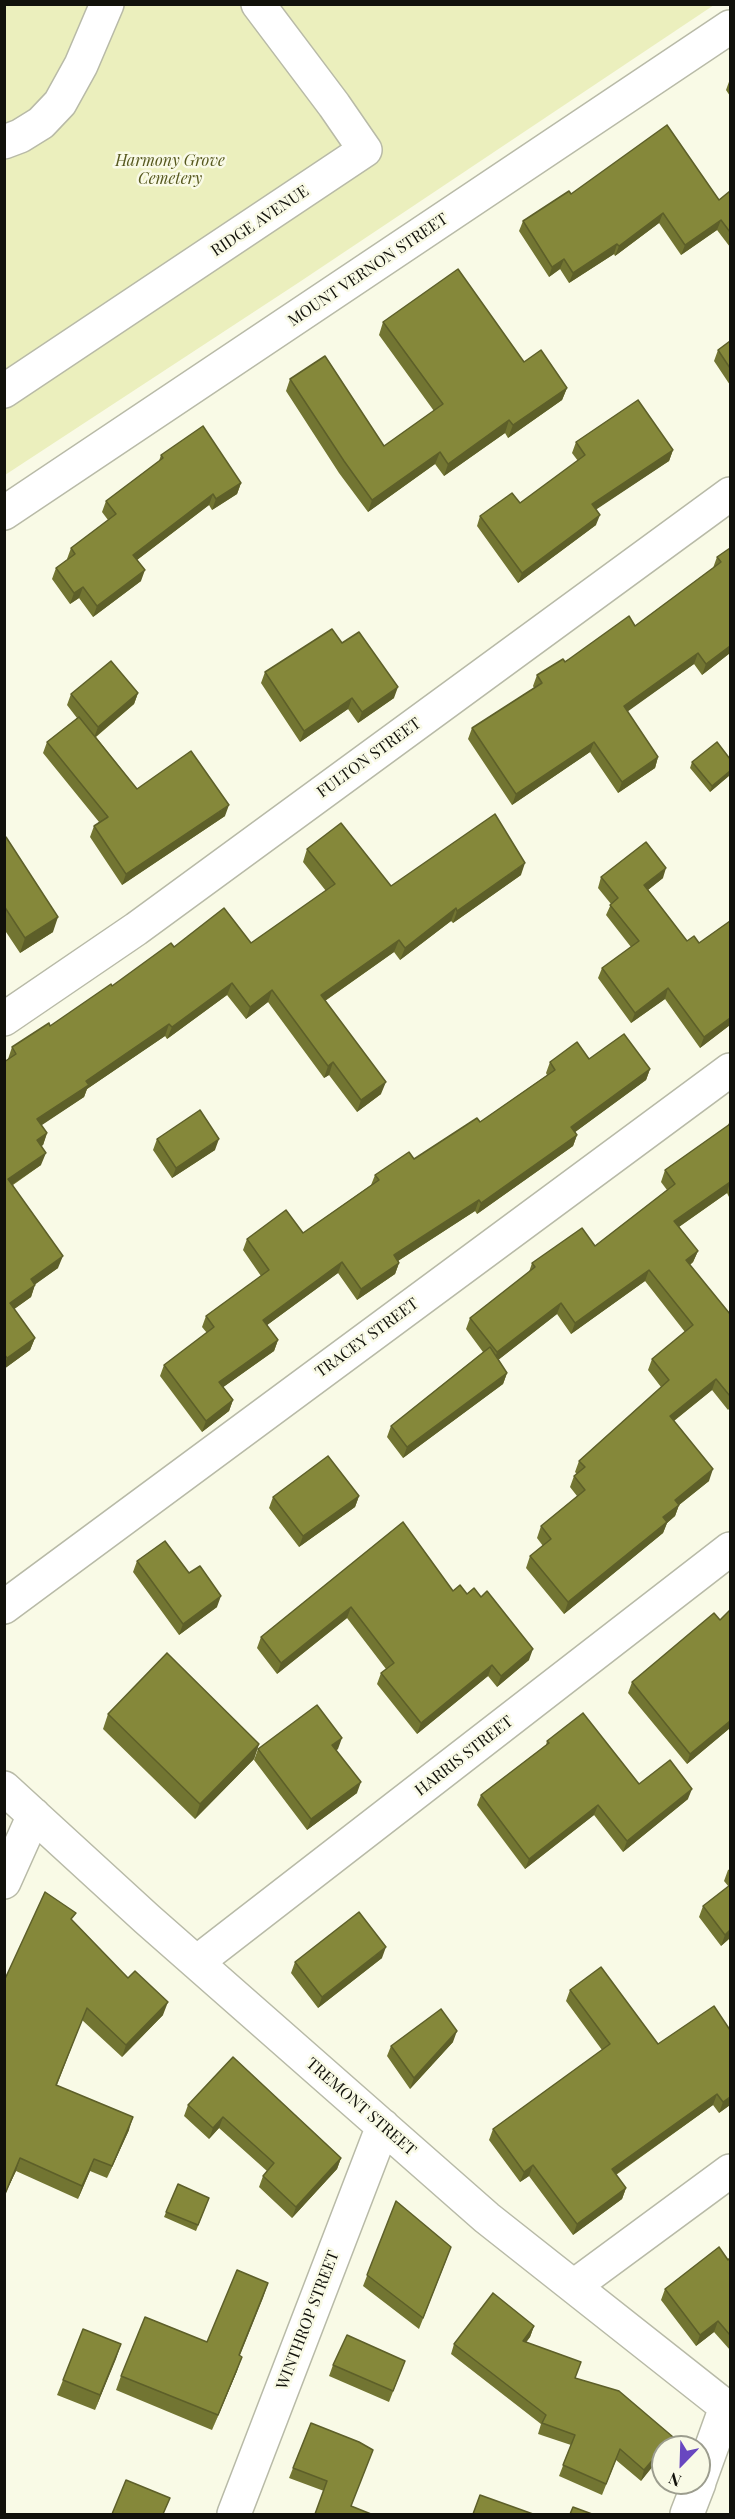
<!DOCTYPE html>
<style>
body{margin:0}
#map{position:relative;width:735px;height:2519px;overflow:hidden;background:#f9fae6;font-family:"Playfair Display",serif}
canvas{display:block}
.frame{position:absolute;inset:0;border:6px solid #11110b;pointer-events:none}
.north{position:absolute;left:651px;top:2435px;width:60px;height:60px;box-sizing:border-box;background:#f9fae6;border:2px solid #9c9d8e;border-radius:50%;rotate:203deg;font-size:16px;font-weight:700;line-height:24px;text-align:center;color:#11110b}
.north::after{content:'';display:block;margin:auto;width:21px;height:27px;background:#6847c0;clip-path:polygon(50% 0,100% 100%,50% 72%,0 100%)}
</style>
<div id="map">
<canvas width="735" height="2519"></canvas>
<div class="frame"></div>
<div class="north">N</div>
</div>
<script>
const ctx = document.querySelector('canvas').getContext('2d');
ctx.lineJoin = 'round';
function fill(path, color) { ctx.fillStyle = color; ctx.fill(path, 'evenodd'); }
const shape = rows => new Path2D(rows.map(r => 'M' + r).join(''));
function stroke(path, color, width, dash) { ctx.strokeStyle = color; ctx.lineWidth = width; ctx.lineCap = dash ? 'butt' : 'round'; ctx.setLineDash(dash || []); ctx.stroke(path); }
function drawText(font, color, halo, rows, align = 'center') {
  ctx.font = font + ' "Playfair Display",serif'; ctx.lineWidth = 5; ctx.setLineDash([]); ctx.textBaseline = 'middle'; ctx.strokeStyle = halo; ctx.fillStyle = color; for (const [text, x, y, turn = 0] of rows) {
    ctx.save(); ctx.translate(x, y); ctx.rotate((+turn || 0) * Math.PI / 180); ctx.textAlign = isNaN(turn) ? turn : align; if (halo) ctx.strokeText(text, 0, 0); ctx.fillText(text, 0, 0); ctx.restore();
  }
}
fill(shape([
 [5,5,714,5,298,283,5,475]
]), '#ebefbd');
const minor = shape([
 [4,142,20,136,41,123,60,103,81,65,107,4],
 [4,391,365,150,334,105,258,4],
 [4,513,730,27],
 [4,1019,136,929,730,494],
 [4,1607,730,1070],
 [4,1788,147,1919,487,2218,730,2410],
 [4,1882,34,1815],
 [197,1962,730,1549],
 [574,2286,730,2171],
 [699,2482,726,2407],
 [234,2514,383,2126],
 [687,2514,699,2483]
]);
stroke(minor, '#b8baa7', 36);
stroke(minor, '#fff', 33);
fill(shape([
 [730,79,730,96,726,90],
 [730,191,730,247,717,230,681,255,659,223,615,256,614,254,569,283,560,269,549,277,519,231,523,221,571,194,719,200],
 [383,322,524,362,567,388,562,400,508,438,505,433,444,476,435,464,368,512,339,473,286,391,290,379,384,446,434,411,379,335],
 [730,341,730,385,714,361,718,350],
 [576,442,673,450,669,461,596,509,596,525,518,583,477,526,480,516,520,503,578,461,572,453],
 [161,455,241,483,237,494,212,510,209,505,137,560,141,581,93,617,79,598,70,604,52,579,56,568,67,560,67,559,71,548,108,520,102,512,106,501,159,461],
 [730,548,730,653,702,675,694,664,627,711,658,757,655,768,618,793,590,752,512,805,468,739,472,728,534,688,533,686,537,675,635,626,713,568,717,557],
 [342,643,394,698,358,723,348,709,300,742,261,683,265,672],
 [138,693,134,704,96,737,137,789,225,816,122,885,90,837,94,826,99,822,43,753,47,742,77,718,67,705,71,694],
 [730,759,730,775,710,792,690,768,692,762],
 [4,838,53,932,20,953,4,929],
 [307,849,391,886,521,875,453,923,451,921,400,960,394,952,325,1001,381,1094,357,1112,329,1075,324,1078,268,1002,246,1019,227,995,167,1039,165,1036,87,1089,84,1097,41,1125,47,1133,43,1145,41,1146,41,1165,13,1185,58,1268,35,1284,31,1297,14,1309,35,1338,30,1350,4,1369,4,1062,8,1060,8,1059,12,1047,50,1026,174,947,251,943,326,891,303,862],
 [601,877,663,878,648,890,687,941,699,943,730,921,730,1025,700,1048,665,999,631,1023,598,978,602,968,631,947,606,915,611,904,598,888],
 [589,1059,650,1069,646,1080,575,1132,577,1135,573,1146,477,1214,475,1211,398,1261,399,1263,395,1274,357,1300,338,1273,267,1325,278,1340,274,1351,223,1387,233,1400,229,1411,202,1432,160,1376,164,1365,207,1333,202,1327,206,1316,261,1276,243,1250,247,1239,303,1233,371,1185,375,1175,414,1159,480,1122,547,1075,546,1073,550,1062],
 [730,1119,730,1199,727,1193,679,1227,698,1251,693,1262,690,1265,730,1314,730,1408,728,1410,712,1390,674,1421,709,1481,679,1505,675,1516,667,1523,663,1533,564,1614,526,1568,530,1556,543,1546,537,1538,541,1526,577,1496,570,1487,574,1476,577,1474,575,1472,579,1461,661,1387,648,1370,652,1359,685,1332,645,1281,571,1334,557,1314,498,1360,507,1373,503,1384,403,1458,387,1437,391,1426,483,1352,466,1329,470,1318,529,1272,532,1263,595,1246,667,1190,661,1182,665,1170,728,1126],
 [157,1139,215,1150,172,1178,153,1150],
 [359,1496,355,1507,299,1547,269,1508,273,1497],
 [403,1522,453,1591,467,1594,529,1660,497,1687,488,1676,417,1734,377,1684,381,1673,386,1669,347,1618,277,1674,257,1648,261,1637],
 [137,1561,189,1573,217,1607,179,1635,133,1572],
 [720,1620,730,1728,687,1764,628,1693,632,1682],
 [108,1714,259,1744,254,1759,195,1819,103,1729],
 [547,1741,639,1784,688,1799,623,1852,594,1815,525,1869,477,1805,481,1795,546,1745],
 [258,1749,338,1749,336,1750,357,1793,307,1830,254,1760],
 [730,1869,730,1938,721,1946,699,1917,703,1906,729,1887,724,1881,728,1870],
 [73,1921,163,2015,122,2057,82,2020,57,2085,129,2130,107,2178,90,2171,78,2199,16,2171,4,2196,4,1981],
 [382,1958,318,2008,291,1973,295,1962],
 [570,1990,658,2044,730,2105,719,2113,713,2105,616,2175,626,2188,622,2199,573,2235,529,2176,520,2182,489,2140,493,2129,602,2050,566,2001],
 [453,2042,410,2089,387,2056,391,2046],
 [188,2105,341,2158,337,2169,292,2218,259,2187,263,2176,267,2171,219,2128,209,2139,184,2116],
 [178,2184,209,2198,196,2231,164,2217],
 [396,2201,447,2258,419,2329,363,2286],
 [730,2258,730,2350,714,2332,696,2346,661,2300,665,2289],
 [268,2283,239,2355,237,2371,212,2430,116,2390,121,2376,207,2342],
 [534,2326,530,2337,526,2342,575,2378,673,2437,641,2481,616,2460,602,2495,559,2476,571,2445,538,2434,541,2424,451,2354,454,2344],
 [121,2344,95,2410,57,2395,63,2380],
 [405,2361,389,2402,329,2376,333,2365],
 [311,2423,351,2506,315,2514,324,2491,289,2478]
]), '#727532');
fill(shape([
 [663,213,659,223,615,256,619,246],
 [721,220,717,230,681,255,685,245],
 [617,244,614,254,569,283,573,273],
 [564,259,560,269,549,277,552,267],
 [567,388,562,400,508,438,513,425],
 [509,420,505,433,444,476,448,464],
 [673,450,669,461,588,515,592,504],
 [440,452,435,464,368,512,372,500],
 [241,483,237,494,212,510,216,499],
 [213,494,209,505,129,566,133,555],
 [600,515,596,525,518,583,522,573],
 [145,570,141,581,93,617,97,606],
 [83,587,79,598,70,604,74,593],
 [730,646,730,653,702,675,706,664],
 [698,653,694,664,620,717,624,706],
 [398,687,394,698,358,723,362,712],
 [138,693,134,704,94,738,98,727],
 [352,698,348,709,300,742,304,731],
 [594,742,590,752,512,805,516,794],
 [658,757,655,768,618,793,622,782],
 [730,771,730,775,710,792,712,786],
 [229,805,225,816,122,885,126,874],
 [525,863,521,875,453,923,457,911],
 [666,868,663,878,640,896,644,885],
 [456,908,451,921,400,960,405,948],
 [58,917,53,932,20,953,25,938],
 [399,940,394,952,316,1007,321,995],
 [232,983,227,995,167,1039,172,1027],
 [668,988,665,999,631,1023,635,1013],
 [272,990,268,1002,246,1019,250,1007],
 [730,1018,730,1025,700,1048,704,1037],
 [169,1024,165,1036,87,1089,84,1097,33,1131,37,1119,86,1081],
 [333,1062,329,1075,324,1078,328,1066],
 [650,1069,646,1080,567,1138,571,1127],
 [386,1082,381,1094,357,1112,361,1100],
 [47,1133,43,1145,32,1152,37,1140],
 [577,1135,573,1146,477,1214,481,1203],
 [219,1139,215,1150,172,1178,176,1168],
 [46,1153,41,1165,4,1190,8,1179],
 [730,1182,727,1193,670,1233,674,1221],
 [479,1200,475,1211,390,1266,394,1255],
 [698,1251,693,1262,682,1271,686,1260],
 [63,1256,58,1268,26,1291,31,1279],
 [342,1262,338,1273,259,1331,263,1320],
 [399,1263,395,1274,357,1300,361,1289],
 [649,1270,645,1281,571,1334,575,1323],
 [35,1285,31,1297,6,1315,10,1303],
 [561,1303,557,1314,493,1364,497,1352],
 [35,1338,30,1350,4,1369,4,1365,7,1358],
 [278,1340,274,1351,215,1393,219,1382],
 [507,1373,503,1384,403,1458,407,1447],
 [716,1379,712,1390,666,1427,670,1416],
 [233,1400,229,1411,202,1432,206,1421],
 [713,1469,709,1481,679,1505,675,1516,667,1523,663,1533,564,1614,568,1602,663,1517,675,1500],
 [359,1496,355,1507,299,1547,303,1536],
 [221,1596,217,1607,179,1635,183,1624],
 [351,1607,347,1618,277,1674,281,1663],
 [533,1649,529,1660,497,1687,501,1676],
 [492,1665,488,1676,417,1734,421,1723],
 [730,1721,730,1728,687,1764,690,1754],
 [342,1738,338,1749,328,1756,332,1745],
 [259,1744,254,1759,195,1819,200,1804],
 [361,1782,357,1793,307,1830,311,1819],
 [692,1789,688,1799,623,1852,627,1841],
 [598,1805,594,1815,525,1869,529,1859],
 [730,1930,730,1938,721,1946,725,1935],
 [386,1947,382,1958,318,2008,322,1997],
 [168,2002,163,2015,122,2057,126,2045],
 [457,2031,453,2042,410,2089,414,2078],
 [717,2094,713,2105,608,2180,612,2169],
 [730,2097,730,2105,719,2113,723,2102],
 [133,2117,129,2130,107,2178,112,2166],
 [223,2117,219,2128,209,2139,213,2128],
 [20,2158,16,2171,4,2196,5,2194],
 [341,2158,337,2169,292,2218,296,2207],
 [94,2159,90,2171,78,2199,82,2186],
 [533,2165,529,2176,520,2182,524,2172],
 [626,2188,622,2199,573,2235,577,2224],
 [268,2283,263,2298,234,2370,239,2355],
 [718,2321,714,2332,696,2346,700,2335],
 [534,2326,530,2337,519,2352,523,2341],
 [121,2344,116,2359,95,2410,100,2395],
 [242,2357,237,2371,212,2430,218,2415],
 [673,2437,669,2447,664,2447],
 [663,2448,663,2454,641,2481,644,2470]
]), '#5d5f29');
const building = shape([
 [667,125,719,200,730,191,730,232,721,220,685,245,663,213,619,246,617,244,573,273,564,259,552,267,523,221,569,191,571,194,667,125],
 [458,269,524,362,541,350,567,388,513,425,509,420,448,464,440,452,372,500,344,461,290,379,325,356,384,446,443,404,383,322,458,269],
 [730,341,730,368,718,350,730,341],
 [638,400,673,450,592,504,600,515,522,573,480,516,512,493,520,503,585,455,576,442,638,400],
 [203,426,241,483,216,499,213,494,133,555,145,570,97,606,83,587,74,593,56,568,75,554,71,548,116,514,106,501,163,458,161,455,203,426],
 [730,548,730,646,706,664,698,653,624,706,658,757,622,782,594,742,516,794,472,728,542,683,537,675,563,659,565,662,629,616,635,626,721,562,717,557,730,548],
 [332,629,342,643,359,632,398,687,362,712,352,698,304,731,265,672,332,629],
 [111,661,138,693,98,727,71,694,111,661],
 [79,717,137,789,191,751,229,805,126,874,94,826,108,817,47,742,79,717],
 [717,742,730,759,730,771,712,786,692,762,717,742],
 [495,814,525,863,457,911,456,908,405,948,399,940,321,995,386,1082,361,1100,333,1062,328,1066,272,990,250,1007,232,983,172,1027,169,1024,86,1081,89,1085,37,1119,47,1133,37,1140,46,1153,8,1179,63,1256,31,1279,35,1285,10,1303,35,1338,7,1358,4,1354,4,1062,16,1054,12,1047,49,1023,50,1026,111,984,112,986,171,943,174,947,224,908,251,943,335,884,307,849,341,823,391,886,495,814],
 [6,837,58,917,25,938,4,906,4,838,6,837],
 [646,842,666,868,644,885,687,941,694,936,699,943,730,921,730,1018,704,1037,668,988,635,1013,602,968,639,941,610,905,618,898,601,877,646,842],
 [624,1034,650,1069,571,1127,577,1135,481,1203,479,1200,394,1255,399,1263,361,1289,342,1262,263,1320,278,1340,219,1382,233,1400,206,1421,164,1365,214,1327,206,1316,269,1270,247,1239,286,1210,303,1233,379,1180,375,1175,409,1152,414,1159,477,1118,480,1122,555,1070,550,1062,577,1042,589,1059,624,1034],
 [200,1110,219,1139,176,1168,157,1139,200,1110],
 [730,1124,730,1182,674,1221,698,1251,686,1260,730,1314,730,1396,716,1379,670,1416,713,1469,675,1500,679,1505,663,1517,667,1522,568,1602,530,1556,551,1539,541,1526,585,1490,574,1476,585,1467,579,1461,669,1380,652,1359,693,1325,649,1270,575,1323,561,1303,497,1352,470,1318,535,1267,532,1263,582,1228,595,1246,675,1184,665,1170,730,1124],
 [490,1347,507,1373,407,1447,391,1426,490,1347],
 [328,1456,359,1496,303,1536,273,1497,328,1456],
 [403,1522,453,1591,460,1585,467,1594,474,1588,481,1597,487,1591,533,1649,501,1676,492,1665,421,1723,381,1673,394,1663,351,1607,281,1663,261,1637,403,1522],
 [165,1541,189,1573,200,1566,221,1596,183,1624,137,1561,165,1541],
 [730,1610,730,1721,690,1754,632,1682,714,1613,720,1620,730,1610],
 [167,1653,259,1744,200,1804,108,1714,167,1653],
 [317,1705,342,1738,332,1745,361,1782,311,1819,258,1749,317,1705],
 [583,1713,639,1784,670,1760,692,1789,627,1841,598,1805,529,1859,481,1795,549,1743,547,1741,583,1713],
 [730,1885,730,1930,725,1935,703,1906,730,1885],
 [45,1892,76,1913,71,1919,128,1978,135,1971,168,2002,126,2045,87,2008,56,2085,133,2117,112,2166,94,2159,82,2186,20,2158,5,2194,4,1981,45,1892],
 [359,1912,386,1947,322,1997,295,1962,359,1912],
 [601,1967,658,2044,714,2006,730,2030,730,2097,723,2102,717,2094,612,2169,626,2188,577,2224,533,2165,524,2172,493,2129,610,2044,570,1990,601,1967],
 [441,2009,457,2031,414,2078,391,2046,441,2009],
 [233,2057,341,2158,296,2207,263,2176,274,2163,223,2117,213,2128,188,2105,233,2057],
 [178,2184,209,2198,198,2225,166,2212,178,2184],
 [396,2201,451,2247,423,2318,367,2275,396,2201],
 [719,2247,728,2260,730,2258,730,2335,718,2321,700,2335,665,2289,719,2247],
 [237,2270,268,2283,239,2355,242,2357,218,2415,121,2376,145,2317,207,2342,237,2270],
 [493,2293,534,2326,523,2341,581,2362,575,2378,619,2391,673,2437,663,2447,663,2448,644,2470,620,2449,606,2484,563,2465,575,2435,542,2423,546,2415,454,2344,493,2293],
 [83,2329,121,2344,100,2395,63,2380,83,2329],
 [347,2335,405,2361,393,2391,333,2365,347,2335],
 [311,2423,359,2442,373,2450,351,2506,371,2514,315,2514,327,2481,293,2468,311,2423],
 [126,2480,170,2498,163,2514,112,2514,126,2480],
 [480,2495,533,2514,473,2514,480,2495],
 [573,2507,592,2514,570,2514,573,2507]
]);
fill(building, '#85883a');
stroke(building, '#5d5f29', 1.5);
drawText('italic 16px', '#56581e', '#f9fae6', [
 ["Harmony Grove",170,161],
 ["Cemetery",170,179]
]);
drawText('16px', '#11110b', '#f9fae6', [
 ["RIDGE AVENUE",260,221,-34],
 ["MOUNT VERNON STREET",368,270,-34],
 ["FULTON STREET",369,758,-36],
 ["TRACEY STREET",367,1338,-36],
 ["HARRIS STREET",464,1756,-38],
 ["TREMONT STREET",361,2107,41],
 ["WINTHROP STREET",308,2320,-69]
]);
</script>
